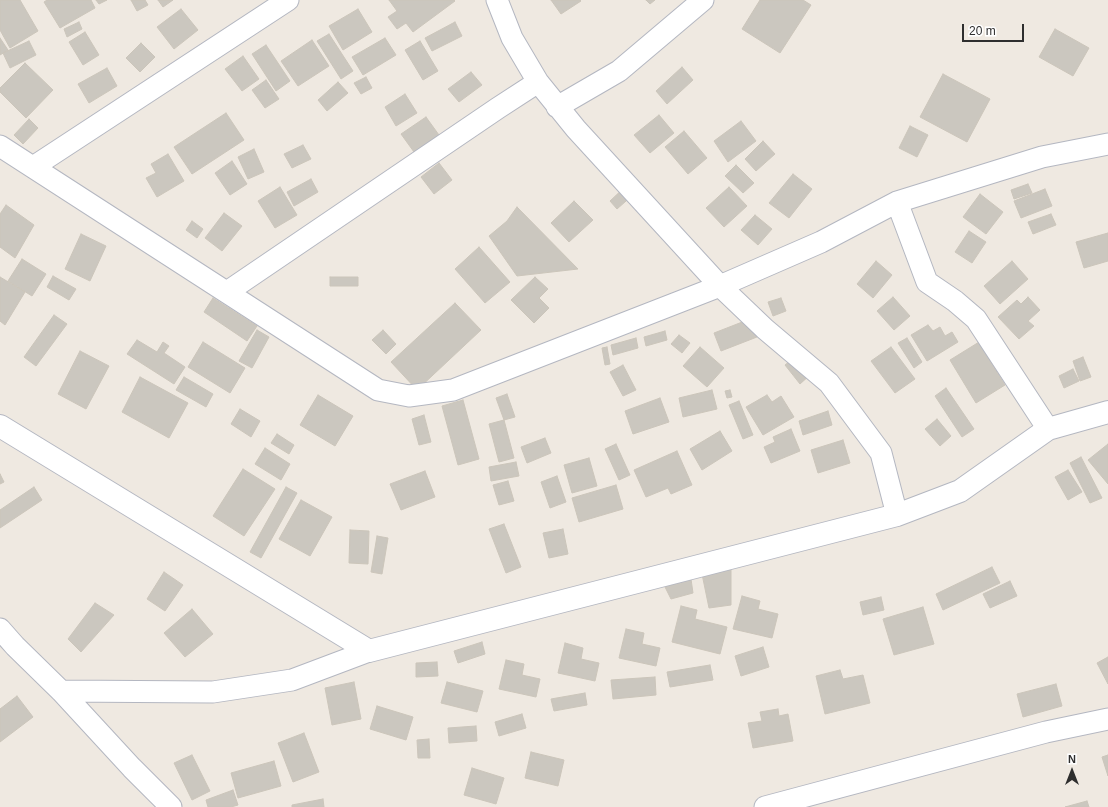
<!DOCTYPE html>
<style>
body{margin:0}
#map{position:relative;width:1108px;height:807px;overflow:hidden;background:#efe9e1;font-family:Arial,sans-serif}
canvas{display:block}
.north{position:absolute;left:1052px;top:751px;width:40px;height:40px;-webkit-text-stroke:3px #fff;paint-order:stroke;rotate:0deg;font-size:11px;font-weight:700;line-height:16px;text-align:center;color:#2e2e2e}
.north::after{content:'';display:block;margin:auto;width:14px;height:18px;background:#2e2e2e;clip-path:polygon(50% 0,100% 100%,50% 72%,0 100%)}
.scale{position:absolute;left:962px;top:24px;width:62px;height:18px;box-sizing:border-box;border:2px solid #2e2e2e;border-top:0;padding-left:5px;font-size:12px;line-height:14px;white-space:nowrap;color:#2e2e2e;-webkit-text-stroke:3px #fff;paint-order:stroke}
</style>
<div id="map">
<canvas width="1108" height="807"></canvas>
<div class="north">N</div>
<div class="scale">20 m</div>
</div>
<script>
const ctx = document.querySelector('canvas').getContext('2d');
ctx.lineJoin = 'round';
function fill(path, color) { ctx.fillStyle = color; ctx.fill(path, 'evenodd'); }
const shape = rows => new Path2D(rows.map(r => 'M' + r).join(''));
function stroke(path, color, width, dash) { ctx.strokeStyle = color; ctx.lineWidth = width; ctx.lineCap = dash ? 'butt' : 'round'; ctx.setLineDash(dash || []); ctx.stroke(path); }
const building = shape([
 [0,0,20,0,38,31,10,48,0,30,0,0],
 [47,0,91,0,95,8,60,28,44,2,47,0],
 [96,0,107,0,99,4,96,0],
 [131,0,145,0,148,5,137,11,131,0],
 [158,0,173,0,163,7,158,0],
 [389,0,454,0,455,1,413,32,406,23,397,29,388,17,397,11,389,0],
 [551,0,580,0,581,1,561,14,551,0],
 [646,0,655,0,650,4,646,0],
 [760,0,803,0,811,5,780,53,742,29,760,0],
 [181,9,198,30,174,49,157,27,181,9],
 [358,9,372,32,343,50,329,26,358,9],
 [79,22,82,29,67,37,64,29,79,22],
 [455,22,462,36,432,51,425,38,455,22],
 [1055,29,1089,48,1073,76,1039,57,1055,29],
 [85,32,99,55,83,65,69,42,85,32],
 [329,34,353,71,341,79,317,41,329,34],
 [0,38,8,50,0,55,0,38],
 [385,38,396,55,363,75,352,57,385,38],
 [312,40,329,66,298,86,281,61,312,40],
 [29,41,36,55,10,68,3,53,29,41],
 [420,41,438,71,423,80,405,50,420,41],
 [141,43,155,57,140,72,126,58,141,43],
 [266,45,290,81,276,91,252,54,266,45],
 [243,56,259,79,242,91,225,69,243,56],
 [25,63,53,90,26,118,0,92,0,88,25,63],
 [682,67,693,80,667,104,656,91,682,67],
 [107,68,117,86,89,103,78,84,107,68],
 [471,72,482,85,459,102,448,89,471,72],
 [943,74,990,99,967,142,920,117,943,74],
 [366,77,372,88,361,94,354,83,366,77],
 [266,80,279,99,265,108,252,90,266,80],
 [338,82,348,93,327,111,318,100,338,82],
 [405,94,417,113,396,126,385,107,405,94],
 [226,113,244,140,192,174,174,147,226,113],
 [659,115,674,133,650,153,634,135,659,115],
 [426,117,439,135,414,152,401,134,426,117],
 [29,119,38,128,23,144,14,135,29,119],
 [741,121,756,141,728,162,714,141,741,121],
 [910,126,928,135,917,157,899,148,910,126],
 [684,131,707,158,688,174,665,147,684,131],
 [763,141,775,154,756,171,745,159,763,141],
 [303,145,311,159,292,168,284,154,303,145],
 [254,149,264,172,248,179,238,157,254,149],
 [168,154,184,181,157,197,146,178,156,173,151,164,168,154],
 [232,161,247,184,230,195,215,173,232,161],
 [439,163,452,180,434,194,421,177,439,163],
 [736,165,754,183,743,193,725,176,736,165],
 [793,174,812,189,789,218,769,203,793,174],
 [311,179,318,192,294,206,287,192,311,179],
 [1028,184,1032,193,1014,199,1011,190,1028,184],
 [626,186,634,194,617,209,610,201,626,186],
 [280,187,297,215,275,228,258,201,280,187],
 [729,187,747,206,724,227,706,208,729,187],
 [1045,189,1052,206,1021,218,1014,201,1045,189],
 [980,194,1003,212,986,234,963,217,980,194],
 [574,201,593,220,569,242,551,223,574,201],
 [6,205,34,225,15,258,0,247,0,214,6,205],
 [517,207,578,269,517,276,489,236,507,221,517,207],
 [224,213,242,226,222,251,205,238,224,213],
 [1051,214,1056,225,1033,234,1028,222,1051,214],
 [755,215,772,229,758,245,741,230,755,215],
 [192,221,203,229,197,238,186,230,192,221],
 [969,231,986,242,972,263,955,252,969,231],
 [1108,233,1108,261,1084,268,1076,242,1108,233],
 [81,234,106,246,90,281,65,269,81,234],
 [479,247,510,282,485,303,455,269,479,247],
 [22,259,46,274,32,296,8,281,22,259],
 [876,261,892,275,873,298,857,284,876,261],
 [1012,261,1028,279,1000,304,984,286,1012,261],
 [53,276,76,289,69,300,47,287,53,276],
 [0,277,25,292,5,325,0,321,0,277],
 [330,277,358,277,358,286,330,286,330,277],
 [535,277,548,289,539,298,549,308,534,323,511,300,535,277],
 [893,297,910,316,894,330,877,311,893,297],
 [1028,297,1040,310,1028,321,1034,326,1019,339,998,317,1017,300,1021,304,1028,297],
 [213,298,257,326,247,341,204,312,213,298],
 [781,298,786,311,773,316,768,302,781,298],
 [455,303,481,330,417,390,391,362,455,303],
 [54,315,67,324,36,366,24,357,54,315],
 [750,319,757,337,721,351,714,333,750,319],
 [928,325,933,331,940,327,945,336,952,332,958,342,927,361,911,335,928,325],
 [257,330,269,337,252,368,239,361,257,330],
 [383,330,396,344,386,354,372,340,383,330],
 [665,331,667,340,646,346,644,337,665,331],
 [679,335,690,343,682,353,671,344,679,335],
 [636,338,638,348,613,355,611,345,636,338],
 [907,338,922,362,914,368,898,343,907,338],
 [984,339,993,355,988,358,1005,385,976,403,950,360,984,339],
 [137,340,157,352,163,342,169,346,164,353,185,367,174,384,127,354,137,340],
 [203,342,245,368,230,393,188,367,203,342],
 [607,347,610,364,605,365,602,348,607,347],
 [700,347,724,368,707,387,683,366,700,347],
 [891,347,915,379,895,393,871,361,891,347],
 [80,351,109,366,86,409,58,394,80,351],
 [795,357,810,375,800,384,785,365,795,357],
 [1083,357,1091,377,1080,381,1073,361,1083,357],
 [623,365,636,390,623,396,610,372,623,365],
 [1073,369,1079,381,1064,388,1059,376,1073,369],
 [140,377,188,403,169,438,122,412,140,377],
 [184,377,213,394,206,407,176,390,184,377],
 [946,388,974,429,962,437,935,396,946,388],
 [712,390,717,409,683,417,679,398,712,390],
 [730,390,732,397,727,398,725,391,730,390],
 [507,394,515,417,504,420,496,398,507,394],
 [318,395,353,416,335,446,300,425,318,395],
 [767,395,772,402,781,396,794,417,763,435,746,407,767,395],
 [660,398,669,422,633,434,625,411,660,398],
 [463,400,479,459,458,465,442,406,463,400],
 [739,401,753,435,743,439,729,405,739,401],
 [240,409,260,421,251,437,231,424,240,409],
 [828,411,832,425,803,435,799,421,828,411],
 [424,415,431,442,419,445,412,419,424,415],
 [937,419,951,436,940,446,925,429,937,419],
 [504,420,514,458,499,462,489,424,504,420],
 [791,429,800,451,771,463,764,447,775,442,773,437,791,429],
 [720,431,732,451,702,470,690,449,720,431],
 [277,434,294,445,289,454,271,443,277,434],
 [545,438,551,453,527,463,521,447,545,438],
 [843,440,850,463,818,473,811,450,843,440],
 [616,444,630,475,619,480,605,449,616,444],
 [1108,444,1108,484,1088,460,1108,444],
 [265,448,290,464,281,480,255,464,265,448],
 [677,451,692,485,671,494,668,488,646,497,634,470,677,451],
 [1081,457,1102,498,1090,503,1070,463,1081,457],
 [589,458,597,486,572,493,564,465,589,458],
 [516,462,519,476,491,481,489,467,516,462],
 [243,469,275,489,244,536,213,516,243,469],
 [1068,470,1082,492,1068,500,1055,477,1068,470],
 [425,471,435,497,401,510,390,484,425,471],
 [0,474,4,482,0,484,0,474],
 [557,476,566,502,550,508,541,482,557,476],
 [508,481,514,501,499,505,493,485,508,481],
 [616,485,623,509,579,522,572,498,616,485],
 [34,487,42,500,0,528,0,510,34,487],
 [286,487,297,493,261,558,250,552,286,487],
 [301,500,332,517,310,556,279,539,301,500],
 [504,524,521,567,506,573,489,529,504,524],
 [563,529,568,554,549,558,543,533,563,529],
 [350,530,369,531,368,564,349,563,350,530],
 [377,536,388,538,382,574,371,572,377,536],
 [731,566,731,605,709,608,702,574,731,566],
 [992,567,1000,583,943,610,936,594,992,567],
 [164,572,183,585,165,611,147,599,164,572],
 [691,579,693,593,671,599,665,587,691,579],
 [1010,581,1017,596,990,608,983,594,1010,581],
 [742,596,760,601,758,609,778,614,772,638,733,629,742,596],
 [881,597,884,610,863,615,860,602,881,597],
 [95,603,114,615,81,652,68,639,95,603],
 [681,606,697,610,695,619,727,627,720,654,672,642,681,606],
 [923,607,934,644,894,655,883,619,923,607],
 [192,609,213,634,185,657,164,633,192,609],
 [626,629,644,633,642,644,660,648,656,666,619,658,626,629],
 [482,642,485,654,458,663,454,651,482,642],
 [565,643,583,648,581,659,599,663,595,681,558,673,565,643],
 [763,647,769,667,741,676,735,656,763,647],
 [1108,657,1108,684,1097,663,1108,657],
 [506,660,524,664,522,675,540,679,536,697,499,689,506,660],
 [437,662,438,676,416,677,416,663,437,662],
 [710,665,713,680,670,687,667,672,710,665],
 [840,670,843,679,863,675,870,703,825,714,816,676,840,670],
 [655,677,656,695,613,699,611,680,655,677],
 [354,682,361,719,332,725,325,688,354,682],
 [447,682,483,691,477,712,441,703,447,682],
 [1056,684,1062,706,1023,717,1017,694,1056,684],
 [585,693,587,705,554,711,551,699,585,693],
 [17,696,33,717,0,742,0,709,17,696],
 [377,706,413,717,406,740,370,729,377,706],
 [778,709,779,716,788,714,793,741,753,748,748,723,762,721,760,712,778,709],
 [522,714,526,728,499,736,495,722,522,714],
 [476,726,477,741,449,743,448,728,476,726],
 [304,733,319,772,293,782,278,743,304,733],
 [429,739,430,758,418,758,417,740,429,739],
 [531,752,564,760,558,786,525,778,531,752],
 [192,755,210,791,192,800,174,763,192,755],
 [1108,755,1108,776,1102,757,1108,755],
 [274,761,281,786,238,798,231,773,274,761],
 [472,768,504,778,496,804,464,795,472,768],
 [233,790,238,805,231,807,208,807,206,800,233,790],
 [323,799,324,807,292,807,292,805,323,799],
 [1087,801,1089,807,1065,807,1087,801]
]);
fill(building, '#cbc7bf');
stroke(building, '#cbc5ba', 1);
const street = shape([
 [497,0,512,38,538,82,576,129,720,286,765,329,829,383,881,453,897,515],
 [557,107,619,71,703,0],
 [0,146,378,390,409,396,453,390,720,286,821,242,897,202,1042,157,1108,144],
 [33,167,288,0],
 [897,202,927,282,955,301,976,319,1048,429],
 [227,292,498,108,538,82],
 [0,629,15,646,61,691,132,768,171,807],
 [61,691,213,692,292,680,369,651],
 [765,807,1046,732,1108,719]
]);
const secondary = shape([
 [0,426,369,651,897,515,960,491,1048,429,1108,412]
]);
stroke(street, '#b4b7c1', 23);
stroke(secondary, '#b4b7c1', 24);
stroke(street, '#fff', 21);
stroke(secondary, '#fff', 22);
</script>
